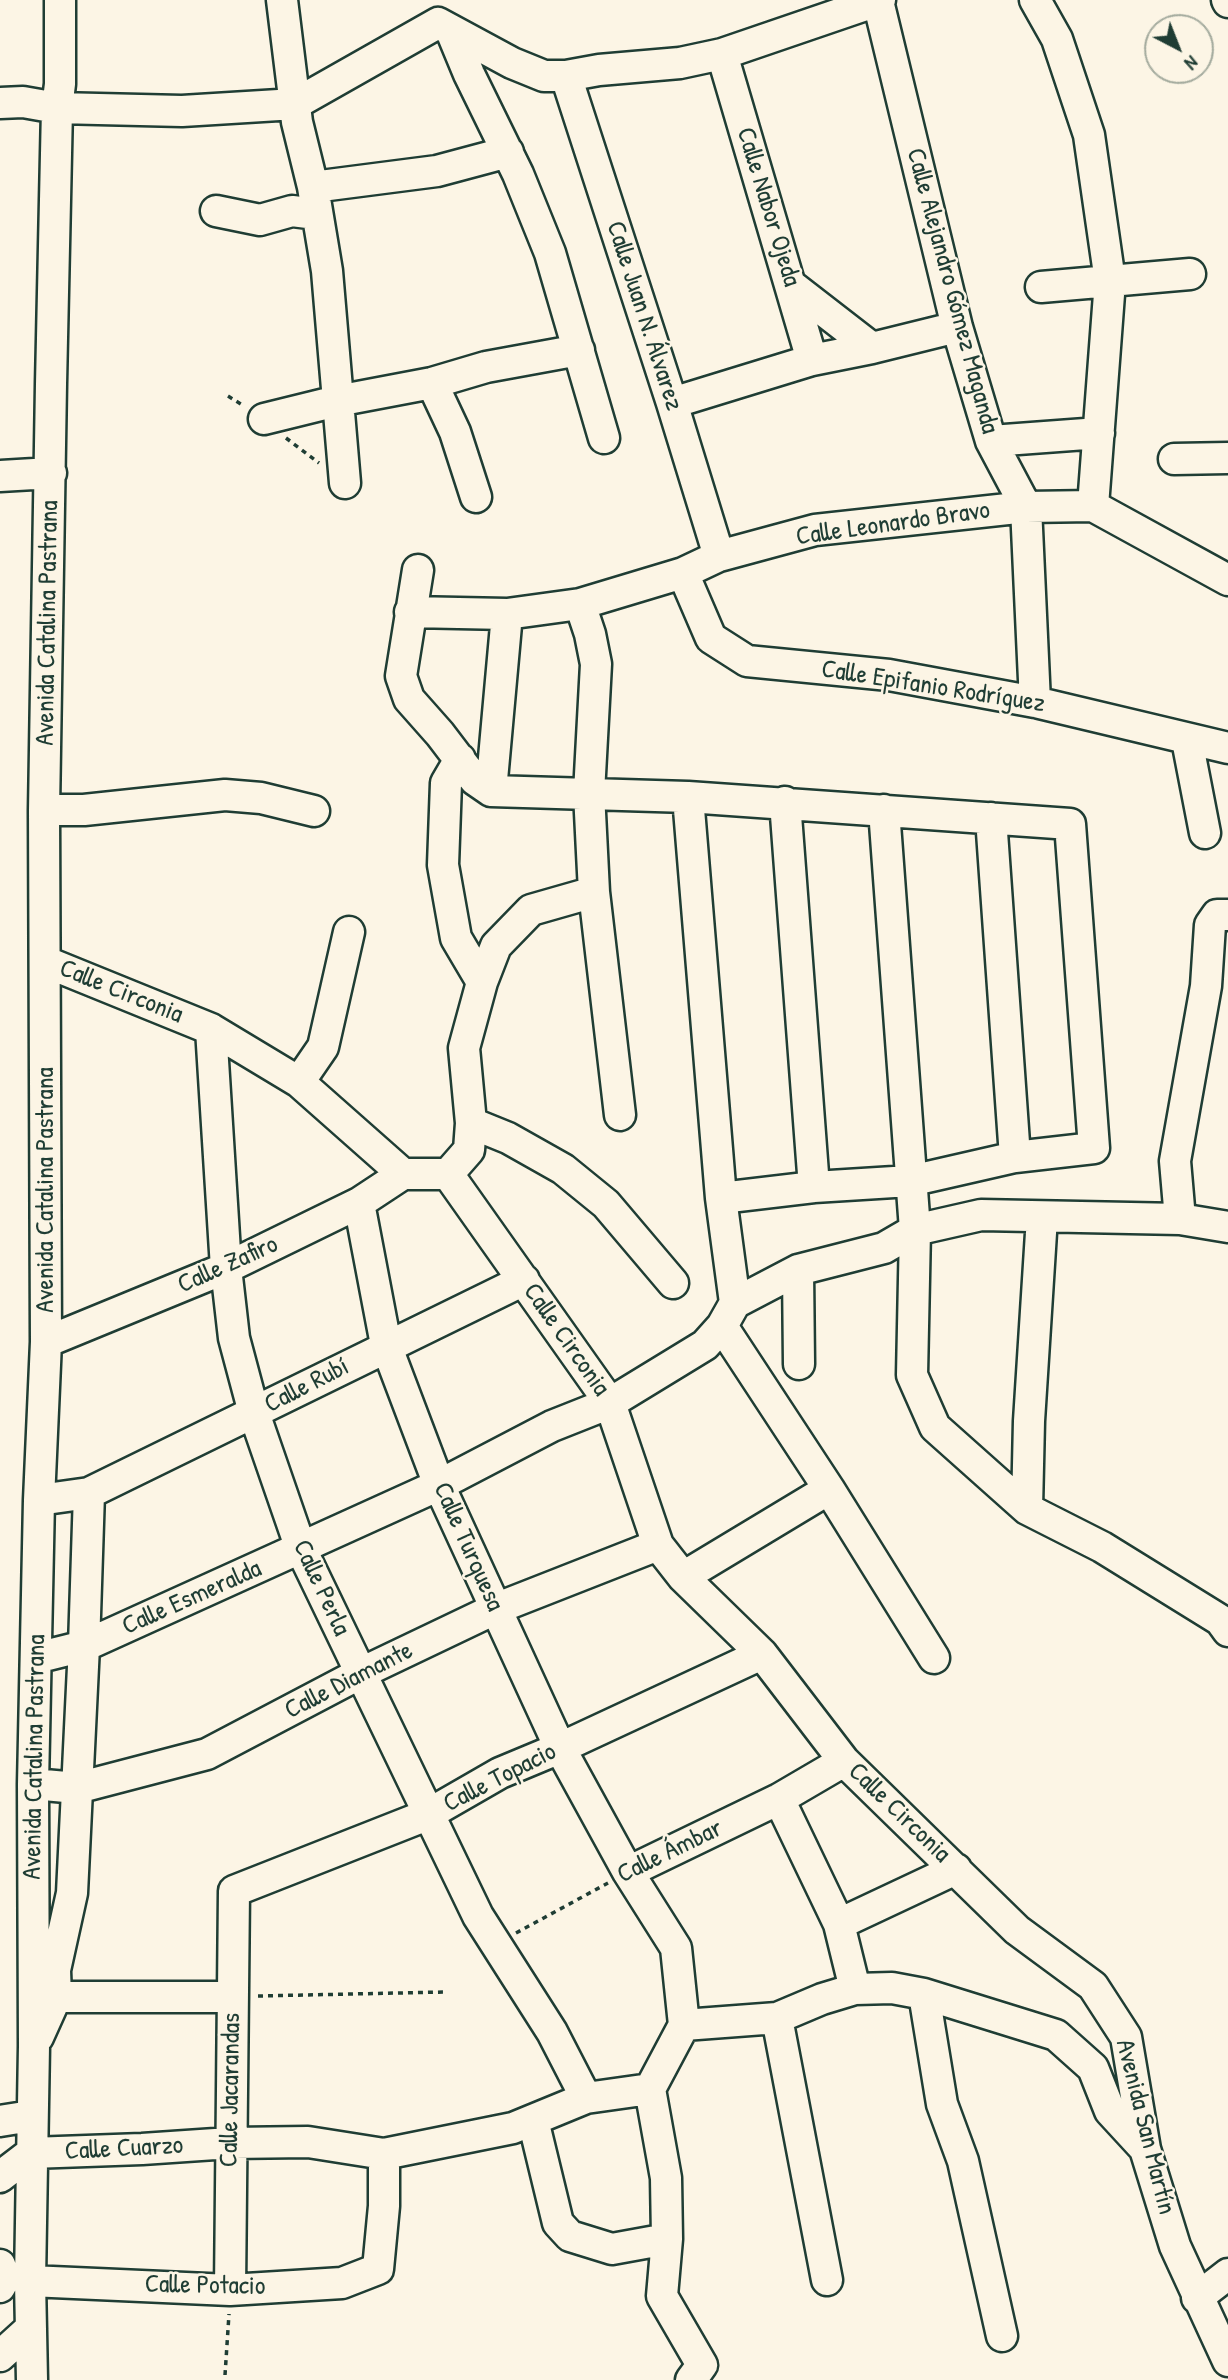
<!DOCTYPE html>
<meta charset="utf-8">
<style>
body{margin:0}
#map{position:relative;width:1228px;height:2380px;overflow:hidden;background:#fcf5e5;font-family:"Patrick Hand",sans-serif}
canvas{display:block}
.north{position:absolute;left:1144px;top:14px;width:70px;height:70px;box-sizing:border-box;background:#fcf5e5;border:2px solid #a4ab9e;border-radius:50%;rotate:138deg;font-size:19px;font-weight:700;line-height:28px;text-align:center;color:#1f3d34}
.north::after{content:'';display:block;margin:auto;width:24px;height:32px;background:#1f3d34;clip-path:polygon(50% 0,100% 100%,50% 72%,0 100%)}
</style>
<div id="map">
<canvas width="1228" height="2380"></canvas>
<div class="north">N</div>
</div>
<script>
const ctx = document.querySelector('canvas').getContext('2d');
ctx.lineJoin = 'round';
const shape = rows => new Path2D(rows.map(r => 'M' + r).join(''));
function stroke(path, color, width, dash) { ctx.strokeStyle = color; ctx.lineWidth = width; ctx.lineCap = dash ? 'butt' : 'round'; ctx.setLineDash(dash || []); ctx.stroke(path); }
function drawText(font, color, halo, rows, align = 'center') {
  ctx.font = font + ' "Patrick Hand",sans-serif'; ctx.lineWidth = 5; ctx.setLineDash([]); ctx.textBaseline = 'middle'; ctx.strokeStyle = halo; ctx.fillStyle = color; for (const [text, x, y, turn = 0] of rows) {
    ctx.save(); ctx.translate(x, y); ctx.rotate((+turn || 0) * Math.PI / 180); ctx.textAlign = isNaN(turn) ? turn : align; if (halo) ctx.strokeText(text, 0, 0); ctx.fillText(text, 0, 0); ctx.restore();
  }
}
const minor = shape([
 [282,0,297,122,313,187,327,271,345,483],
 [1035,0,1057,39,1089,135,1110,281,1093,506],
 [1227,0,1228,2],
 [878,1,957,327,991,441,1026,507,1035,702],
 [452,33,469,74,518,174,550,253,604,438],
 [722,54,812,360],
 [566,76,672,403,719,556],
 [0,103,23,102,57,108,182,111,295,104,438,23,512,63,544,76,566,76,599,70,680,63,722,54,880,0],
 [313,187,437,171,508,152],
 [216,211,260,220,292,211,316,214],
 [792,286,872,348],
 [1041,287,1190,274],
 [432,383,455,432,476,497],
 [672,403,812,360,872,348,957,327],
 [264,419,337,401,432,383,486,367,579,350],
 [991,441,1099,433],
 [1174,459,1228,458],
 [0,476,51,473],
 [418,570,401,676,409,699,440,734,475,780,491,791,688,797,1070,824,1094,1148,1015,1157,910,1181,814,1187,721,1198],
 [683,573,711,638,747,661,889,675,1035,702,1228,748],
 [580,604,590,634,596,664,589,793,594,892,620,1115],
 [410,612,507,614,580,604,683,573,719,556,815,530,1026,507,1093,506,1228,580],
 [1187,740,1205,833],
 [460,759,446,783,443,865,456,938,482,982],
 [491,791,507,614],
 [688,797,721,1198,735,1303],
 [785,802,814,1187],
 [44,810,84,810,225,795,261,798,314,811],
 [884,810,915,1230,912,1375,935,1427,1027,1509,1102,1547,1220,1620,1228,1631],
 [991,818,1015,1157],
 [46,962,211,1029,299,1082,403,1174,448,1174,610,1403,658,1545,683,1577,762,1654,844,1761,1017,1930,1093,1986,1126,2037,1145,2149,1175,2246,1228,2361],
 [211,1029,226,1268,234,1338,254,1413,301,1549,478,1916,552,2032,586,2098],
 [299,1082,323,1047,349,932],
 [471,1123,508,1138,563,1169,606,1204,673,1283],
 [448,1174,469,1150,471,1123,464,1048,482,982,496,946,531,910,594,892],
 [359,1203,386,1345,439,1485,560,1748,628,1872,676,1948,684,2025,650,2089,666,2178,667,2239,662,2296,702,2365,691,2380],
 [1180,1219,1175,1161,1206,986,1210,925,1217,915,1228,915],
 [798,1270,799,1364],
 [722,1326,829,1489,934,1658],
 [46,1342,226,1268,359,1203,403,1174],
 [89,1493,524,1280],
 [1027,1509,1029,1421,1042,1217],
 [683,1577,829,1489],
 [36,1658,84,1646,439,1485,552,1426,610,1403,705,1345,722,1326,735,1303,798,1270,884,1248,915,1230,981,1215,1180,1219,1228,1227],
 [33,1784,77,1788,207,1754,361,1673,495,1609,658,1545],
 [779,1799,839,1924,855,1989],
 [628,1872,779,1799,844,1761],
 [839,1924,956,1869],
 [924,1994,942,2104,963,2161,1002,2336],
 [56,1997,232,1997],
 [777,2018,827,2280],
 [684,2025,777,2018,822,1999,855,1989,892,1988,924,1994,1056,2035,1093,2068,1110,2111,1145,2149],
 [38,2037,56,1997,55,1970,72,1893,84,1646,89,1493,39,1500],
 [533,2120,558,2223,570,2236,612,2249,667,2239],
 [0,2121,31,2116],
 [0,2177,31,2153,142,2149,230,2143,308,2142,384,2154,513,2128,586,2098,650,2089],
 [0,2265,5,2278,0,2287],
 [30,2281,230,2290,342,2283,378,2269,384,2206,384,2154],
 [230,2290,234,1891,427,1815,500,1773,560,1748,762,1654],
 [1197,2298,1228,2274],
 [0,2356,31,2328],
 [32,2380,30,2281,34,2046,33,1784,39,1500,46,1342,44,810,51,384,57,108,60,84,60,0]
]);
stroke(minor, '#1f3d34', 35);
stroke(shape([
 [228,396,244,406],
 [286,438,319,463],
 [516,1933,608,1883],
 [258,1996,445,1992],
 [225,2375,229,2314]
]), '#1f3d34', 3.5, [5, 5]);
stroke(minor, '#fcf5e5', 30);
drawText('26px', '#1f3d34', '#fcf5e5', [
 ["Calle Nabor Ojeda",768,207,73],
 ["Calle Alejandro Gómez Maganda",952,291,75],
 ["Calle Juan N. Álvarez",644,316,72],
 ["Calle Leonardo Bravo",893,524,-8],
 ["Avenida Catalina Pastrana",48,623,-89],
 ["Calle Epifanio Rodríguez",933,687,9],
 ["Calle Circonia",121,992,22],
 ["Avenida Catalina Pastrana",46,1190,-90],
 ["Calle Zafiro",228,1265,-24],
 ["Calle Circonia",566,1340,55],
 ["Calle Rubí",307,1386,-27],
 ["Calle Turquesa",468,1547,66],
 ["Calle Perla",321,1588,65],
 ["Calle Esmeralda",192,1598,-24],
 ["Calle Diamante",349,1681,-27],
 ["Avenida Catalina Pastrana",35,1757,-89],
 ["Calle Topacio",500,1778,-27],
 ["Calle Circonia",899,1813,44],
 ["Calle Ámbar",670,1852,-26],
 ["Calle Jacarandas",231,2090,-89],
 ["Avenida San Martín",1145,2127,76],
 ["Calle Cuarzo",124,2149,-3],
 ["Calle Potacio",205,2286,1]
]);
</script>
